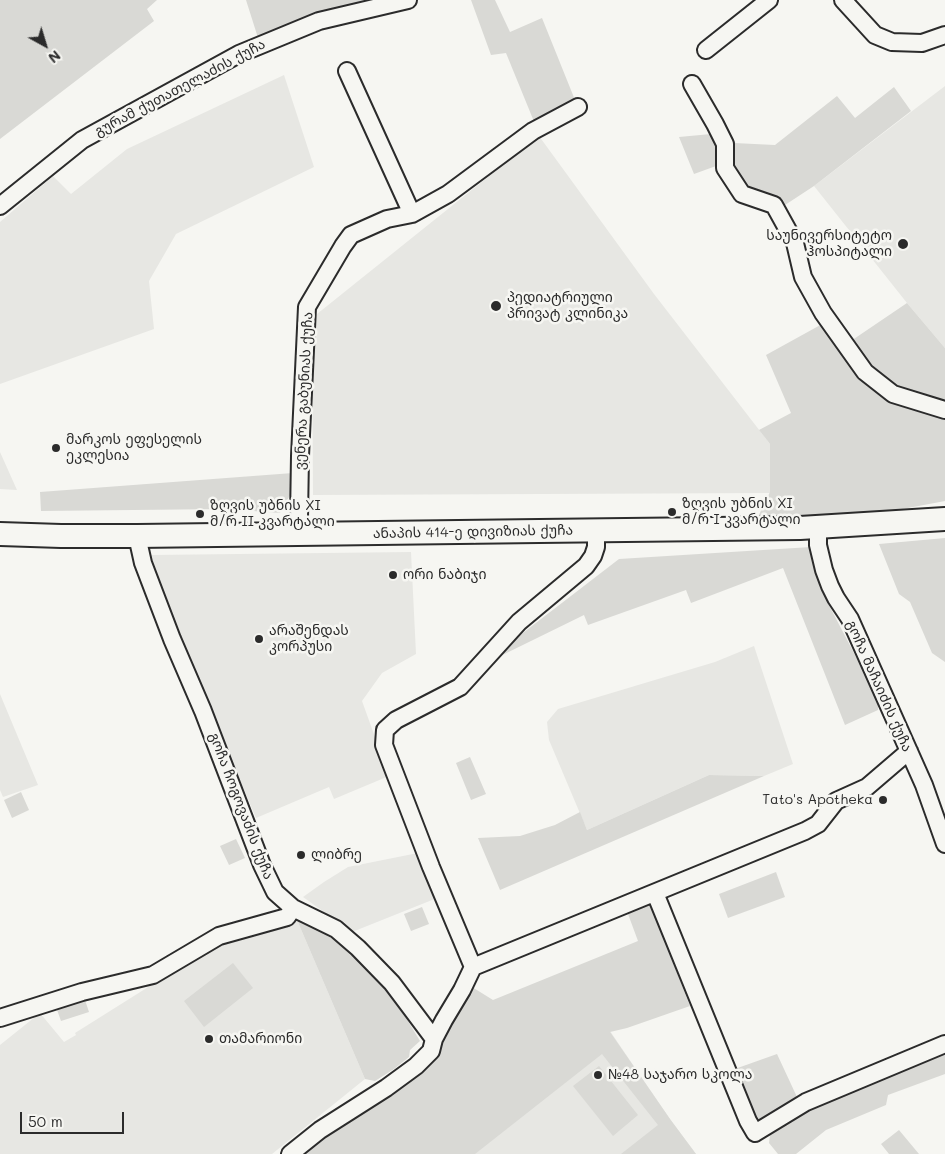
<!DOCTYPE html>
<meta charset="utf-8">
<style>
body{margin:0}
#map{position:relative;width:945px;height:1154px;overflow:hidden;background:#f6f6f2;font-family:Mali,sans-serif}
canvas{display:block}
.north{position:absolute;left:20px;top:20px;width:50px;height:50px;-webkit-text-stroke:4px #f6f6f2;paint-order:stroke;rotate:141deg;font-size:14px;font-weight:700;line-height:20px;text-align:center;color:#2b2b2b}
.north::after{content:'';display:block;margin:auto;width:18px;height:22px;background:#2b2b2b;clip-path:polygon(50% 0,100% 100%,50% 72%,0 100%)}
.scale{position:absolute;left:20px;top:1112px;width:104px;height:22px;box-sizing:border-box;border:2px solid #2b2b2b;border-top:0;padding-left:6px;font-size:15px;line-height:18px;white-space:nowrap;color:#2b2b2b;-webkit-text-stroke:4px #f6f6f2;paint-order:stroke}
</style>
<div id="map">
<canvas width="945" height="1154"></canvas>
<div class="north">N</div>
<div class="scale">50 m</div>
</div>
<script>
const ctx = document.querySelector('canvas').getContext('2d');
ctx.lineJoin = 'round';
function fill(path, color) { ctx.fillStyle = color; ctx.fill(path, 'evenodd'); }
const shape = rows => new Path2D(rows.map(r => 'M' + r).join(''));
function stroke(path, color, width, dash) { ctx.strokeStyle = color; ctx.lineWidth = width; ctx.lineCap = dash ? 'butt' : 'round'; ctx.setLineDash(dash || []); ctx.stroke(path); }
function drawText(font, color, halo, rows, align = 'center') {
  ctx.font = font + ' Mali,"Noto Sans Georgian",sans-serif'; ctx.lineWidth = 5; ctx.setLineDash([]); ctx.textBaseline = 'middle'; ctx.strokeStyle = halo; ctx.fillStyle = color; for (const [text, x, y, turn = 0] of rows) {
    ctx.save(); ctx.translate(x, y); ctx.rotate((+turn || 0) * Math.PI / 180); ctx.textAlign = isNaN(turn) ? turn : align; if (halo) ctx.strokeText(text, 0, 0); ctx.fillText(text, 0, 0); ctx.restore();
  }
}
fill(shape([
 [284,75,314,167,176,234,149,281,154,329,0,384,0,222,53,176,71,194,127,149],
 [945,86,945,348,907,303,814,186],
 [539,136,654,294,770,444,770,493,313,495,312,318],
 [0,452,17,490,0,489],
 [411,552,416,654,382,673,362,701,389,776,334,799,329,787,256,818,145,558,152,555],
 [754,646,793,764,764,776,709,775,587,830,549,740,547,722,558,709,715,662],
 [0,694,38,785,3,797,0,790],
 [418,853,437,898,352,932,303,897,324,882,348,867],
 [297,920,365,1079,272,1154,0,1154,0,1045,40,1013,64,1042,76,1035,75,1033,223,940],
 [610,1031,670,1119,696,1154,457,1154]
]), '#e7e7e3');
fill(shape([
 [0,0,157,0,147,9,154,21,0,139],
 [246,0,384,0,259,41],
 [471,0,495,0,510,32,542,18,577,105,535,124,506,53,491,55],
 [894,87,911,111,814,186,785,205,746,192,729,168,734,143,775,145,837,96,855,118],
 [711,134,715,146,716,166,694,174,679,137],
 [907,303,945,348,945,501,844,520,756,521,770,492,770,444,759,430,791,413,766,355,824,323,842,347],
 [293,473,294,488,280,513,226,509,41,511,40,492],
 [945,538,945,662,932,653,910,602,899,594,879,544],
 [811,547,820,588,878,699,878,710,845,725,783,568,691,603,686,590,588,625,584,615,480,666,619,559],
 [470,757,486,794,471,800,456,763],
 [709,775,764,776,500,890,478,838,520,836,555,825,580,812,587,830],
 [21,792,29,810,12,818,4,800],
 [236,839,245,858,229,865,220,846],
 [776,872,785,897,728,918,719,894],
 [650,903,690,1006,627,1028,610,1032,670,1119,696,1154,621,1154,658,1125,602,1054,475,1154,303,1154,354,1117,417,1074,472,987,493,1000,638,941,628,914],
 [422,907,429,924,411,931,404,914],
 [297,920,304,920,330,937,360,960,397,1003,420,1041,410,1050,409,1057,394,1069,375,1081,365,1079],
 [233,963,253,988,204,1027,184,1001],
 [84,997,89,1012,61,1021,56,1007],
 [945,1052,945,1074,888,1095,886,1105,826,1130,796,1154,778,1154,769,1143,770,1135,779,1125,820,1103],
 [777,1054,797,1097,759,1123,754,1121,732,1070],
 [599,1066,638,1115,613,1136,573,1086],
 [899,1130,919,1154,889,1154,881,1144]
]), '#d9d9d5');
const street = shape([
 [843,0,875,35,892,42,922,43,945,35],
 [706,50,769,0],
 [347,71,412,214],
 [692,84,715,124,725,144,725,168,742,194,774,205,795,243,803,277,823,313,865,372,893,394,945,410],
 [0,206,82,140,239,54,319,21,408,0],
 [818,528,818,545,824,570,830,586,836,598,850,619,924,785,945,844],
 [303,534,299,518,300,456,307,307,343,246,351,235,387,219,412,214,448,194,533,131,578,107],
 [137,536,143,563,172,639,203,711,262,865,275,892,293,908,336,929,358,948,392,983,434,1039],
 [655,893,748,1121,755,1133,806,1102,945,1044],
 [473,967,431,867,384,745,385,730,396,720,460,687,519,622,586,566,593,556,596,547,596,530],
 [0,1018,82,992,153,975,219,936,287,917,293,908],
 [290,1154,320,1130,386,1088,416,1066,431,1051,434,1039,444,1020,462,990,473,967,805,831,818,824,836,801,867,787,909,751]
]);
const secondary = shape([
 [0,534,61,536,137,536,539,531,800,528,945,519]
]);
stroke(street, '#2b2b2b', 20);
stroke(secondary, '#2b2b2b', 26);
stroke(street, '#f6f6f2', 16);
stroke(secondary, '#f6f6f2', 22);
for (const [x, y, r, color] of [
 [903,244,6,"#2b2b2b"],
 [496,306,6,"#2b2b2b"],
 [56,448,5,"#2b2b2b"],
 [672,512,5,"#2b2b2b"],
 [200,514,5,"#2b2b2b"],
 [393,575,5,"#2b2b2b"],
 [259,639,5,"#2b2b2b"],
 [883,800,5,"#2b2b2b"],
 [301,855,5,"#2b2b2b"],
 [209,1039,5,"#2b2b2b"],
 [598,1075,5,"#2b2b2b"]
]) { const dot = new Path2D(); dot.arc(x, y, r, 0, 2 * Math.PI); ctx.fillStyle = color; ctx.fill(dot); stroke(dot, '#f6f6f2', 2); }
drawText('14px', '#2b2b2b', '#f6f6f2', [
 ["გურამ ქუთათელაძის ქუჩა",180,88,-28],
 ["ვენერა გაბუნიას ქუჩა",304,391,-87],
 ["ანაპის 414-ე დივიზიას ქუჩა",473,532,-1],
 ["გოჩა მაჩაიძის ქუჩა",879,686,66],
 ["გოჩა ჩოგოვაძის ქუჩა",241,806,69]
]);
drawText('14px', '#2b2b2b', '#f6f6f2', [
 ["საუნივერსიტეტო",892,236,"right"],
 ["ჰოსპიტალი",892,252,"right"],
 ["პედიატრიული",507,298],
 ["პრივატ კლინიკა",507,314],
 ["მარკოს ეფესელის",66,440],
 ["ეკლესია",66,456],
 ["ზღვის უბნის XI",682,504],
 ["მ/რ I კვარტალი",682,520],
 ["ზღვის უბნის XI",210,506],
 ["მ/რ II კვარტალი",210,522],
 ["ორი ნაბიჯი",403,575],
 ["არაშენდას",269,631],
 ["კორპუსი",269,647],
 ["Tato's Apotheka",873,800,"right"],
 ["ლიბრე",311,855],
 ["თამარიონი",219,1039],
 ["№48 საჯარო სკოლა",608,1075]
], 'left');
</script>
